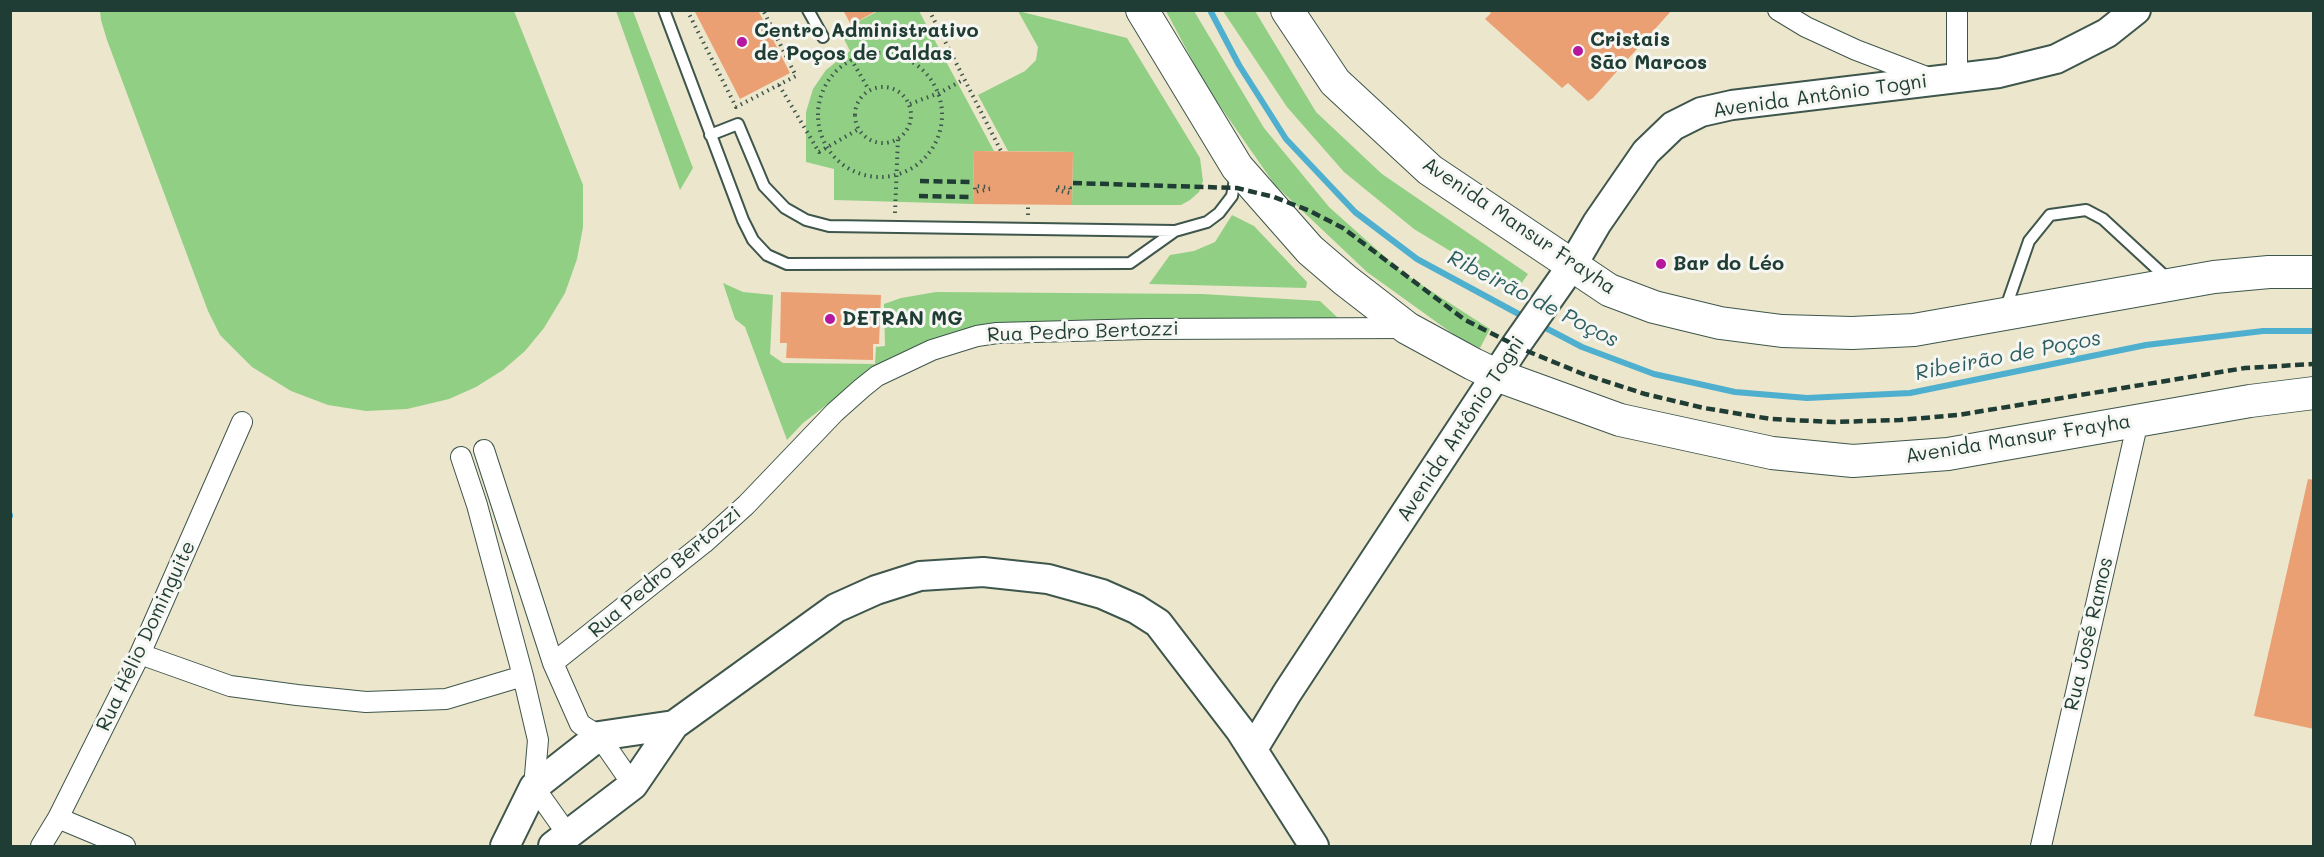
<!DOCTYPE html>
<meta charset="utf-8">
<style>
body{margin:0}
#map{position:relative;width:2324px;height:857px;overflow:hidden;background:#ece6cc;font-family:Mali,sans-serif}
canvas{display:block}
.frame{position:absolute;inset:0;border:12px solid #1f3d34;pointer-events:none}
</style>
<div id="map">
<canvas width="2324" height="857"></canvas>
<div class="frame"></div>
</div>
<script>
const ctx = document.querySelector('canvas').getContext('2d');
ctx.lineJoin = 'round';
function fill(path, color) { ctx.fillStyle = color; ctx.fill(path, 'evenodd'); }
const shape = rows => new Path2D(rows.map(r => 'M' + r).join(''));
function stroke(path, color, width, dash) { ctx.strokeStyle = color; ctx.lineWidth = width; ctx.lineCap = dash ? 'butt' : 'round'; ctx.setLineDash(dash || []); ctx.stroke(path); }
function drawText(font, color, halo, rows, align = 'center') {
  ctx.font = font + ' Mali,sans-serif'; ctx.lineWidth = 6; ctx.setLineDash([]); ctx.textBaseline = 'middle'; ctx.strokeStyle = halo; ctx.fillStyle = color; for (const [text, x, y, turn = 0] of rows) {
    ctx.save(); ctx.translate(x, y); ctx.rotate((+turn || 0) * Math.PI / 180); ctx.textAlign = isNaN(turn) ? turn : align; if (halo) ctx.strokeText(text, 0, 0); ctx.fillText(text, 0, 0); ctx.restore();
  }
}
fill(shape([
 [100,11,514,11,583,185,583,227,577,259,565,293,544,328,525,351,503,370,476,387,449,399,407,409,366,411,328,405,291,391,252,367,220,335,208,311,107,40,101,20],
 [616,11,633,11,693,168,680,190],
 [878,11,919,11,994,151,974,151,973,204,834,200,834,169,806,162,806,112,813,89,826,70,850,51,840,31],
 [1018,11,1127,38,1200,158,1203,181,1199,192,1190,200,1181,205,1072,205,1073,152,1008,151,978,95,1025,71,1036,60,1038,47],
 [1166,11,1194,11,1264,128,1329,207,1403,273,1490,329,1480,348,1460,339,1367,272,1275,185,1206,86],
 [1223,11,1255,11,1316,112,1382,174,1528,274,1516,291,1414,229,1344,172,1287,107],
 [1232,215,1254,226,1307,282,1306,288,1149,284,1170,255,1194,251,1215,242],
 [723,283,743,292,773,295,770,354,783,363,875,364,876,347,885,346,884,304,901,298,936,292,1202,294,1320,301,1338,318,1352,327,984,332,875,368,803,423,787,440,745,327,735,319]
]), '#91cf85');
stroke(shape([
 [1210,10,1239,65,1286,139,1355,212,1417,259,1526,318],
 [1540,325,1582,347,1654,374,1735,392,1807,398,1910,393,2146,345,2263,331,2314,331],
 [10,515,10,516]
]), '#4fafce', 6);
fill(shape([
 [694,10,758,10,790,73,740,99],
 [843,10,878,10,851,25],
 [1488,10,1672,10,1593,98,1588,101,1568,83,1562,88,1485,19,1491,13],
 [974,151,1073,152,1072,205,973,204],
 [781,292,881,295,879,344,873,344,873,360,786,358,787,343,780,343],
 [2308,479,2314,480,2314,729,2254,716]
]), '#eba074');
const lane = shape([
 [664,10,743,220,753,240,767,255,787,264,1130,263,1175,231],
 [808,10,823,37],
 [710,135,738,124,764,186,785,208,806,220,829,226,1175,231,1207,222,1219,213,1232,196,1236,174],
 [2005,310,2029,241,2050,215,2086,210,2103,219,2169,280]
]);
const street = shape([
 [1778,10,1806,27,1856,50,1932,79],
 [1957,10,1957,79],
 [484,450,553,663,580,724,599,736,633,785],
 [461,457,477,505,523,676,538,740,534,787,568,835],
 [140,654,230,686,297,695,366,702,446,699,523,676],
 [553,663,704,543,746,505,835,412,862,388,877,376,932,350,977,336,997,333,1144,329,1407,328],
 [58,818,125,846],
 [41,846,58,818,140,654,242,422],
 [2041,846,2138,421]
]);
const secondary = shape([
 [1253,749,1287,693,1514,348,1573,264,1597,223,1646,152,1673,126,1701,112,1732,105,1999,73,2056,59,2107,33,2136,10],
 [505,846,534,787,599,736,674,725],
 [553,846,633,785,674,725,836,608,876,590,920,576,983,572,1048,579,1102,594,1136,609,1158,623,1240,730,1314,846]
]);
const primary = shape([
 [1142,10,1237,167,1310,250,1345,280,1407,328,1473,364,1496,375,1620,420,1772,453,1853,461,1948,454,2250,401,2314,393],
 [1287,10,1335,82,1430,170,1609,290,1654,307,1720,323,1782,331,1852,333,1914,330,2214,277,2269,272,2314,272]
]);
stroke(lane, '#3e564b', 14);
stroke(street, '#3e564b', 22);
stroke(secondary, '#3e564b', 32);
stroke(primary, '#3e564b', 34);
stroke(shape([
 [687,10,736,107,796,76,763,10],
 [929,10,1001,151],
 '818 115a62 62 0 1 1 124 0a62 62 0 1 1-124 0Z',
 [851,59,869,90],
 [779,85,819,152,859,129],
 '855 115a28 28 0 1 1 56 0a28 28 0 1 1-56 0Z',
 [910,104,939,93,963,80],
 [990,189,975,192,975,186,990,187],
 [1056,190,1070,193,1070,188,1056,187],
 [895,213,898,138],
 [1028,215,1028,204]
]), '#3e564b', 4, [1.5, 4.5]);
stroke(lane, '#fff', 10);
stroke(street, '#fff', 20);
stroke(secondary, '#fff', 28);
stroke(primary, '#fff', 32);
stroke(shape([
 [920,181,974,182],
 [1073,183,1237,188,1274,197,1310,211,1343,228,1465,320,1527,351,1583,374,1645,394,1704,408,1771,419,1833,422,1900,420,1958,415,2245,368,2314,364],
 [919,196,973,197]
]), '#1f3d34', 4.5, [9, 4.5]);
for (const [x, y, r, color] of [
 [742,42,6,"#b5179e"],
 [1578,51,6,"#b5179e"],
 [1661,264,6,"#b5179e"],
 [830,319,6,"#b5179e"]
]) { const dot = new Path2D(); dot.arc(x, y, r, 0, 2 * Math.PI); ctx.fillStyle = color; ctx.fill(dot); stroke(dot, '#f6f6f2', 2); }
drawText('bold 20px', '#1f3d34', '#f6f6f2', [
 ["Centro Administrativo",754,31],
 ["de Poços de Caldas",754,54],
 ["Cristais",1590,40],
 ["São Marcos",1590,63],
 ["Bar do Léo",1673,264],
 ["DETRAN MG",842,319]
], 'left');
drawText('20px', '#1f3d34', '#f6f6f2', [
 ["Avenida Antônio Togni",1820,96,-8],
 ["Avenida Mansur Frayha",1519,226,34],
 ["Rua Pedro Bertozzi",1083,332,-2],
 ["Avenida Antônio Togni",1461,429,-57],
 ["Avenida Mansur Frayha",2018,439,-9],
 ["Rua Pedro Bertozzi",665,572,-40],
 ["Rua José Ramos",2089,634,-77],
 ["Rua Hélio Dominguite",146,636,-65]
]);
drawText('italic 21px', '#2d5f62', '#f6f6f2', [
 ["Ribeirão de Poços",1533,299,27],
 ["Ribeirão de Poços",2008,356,-11]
]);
</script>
